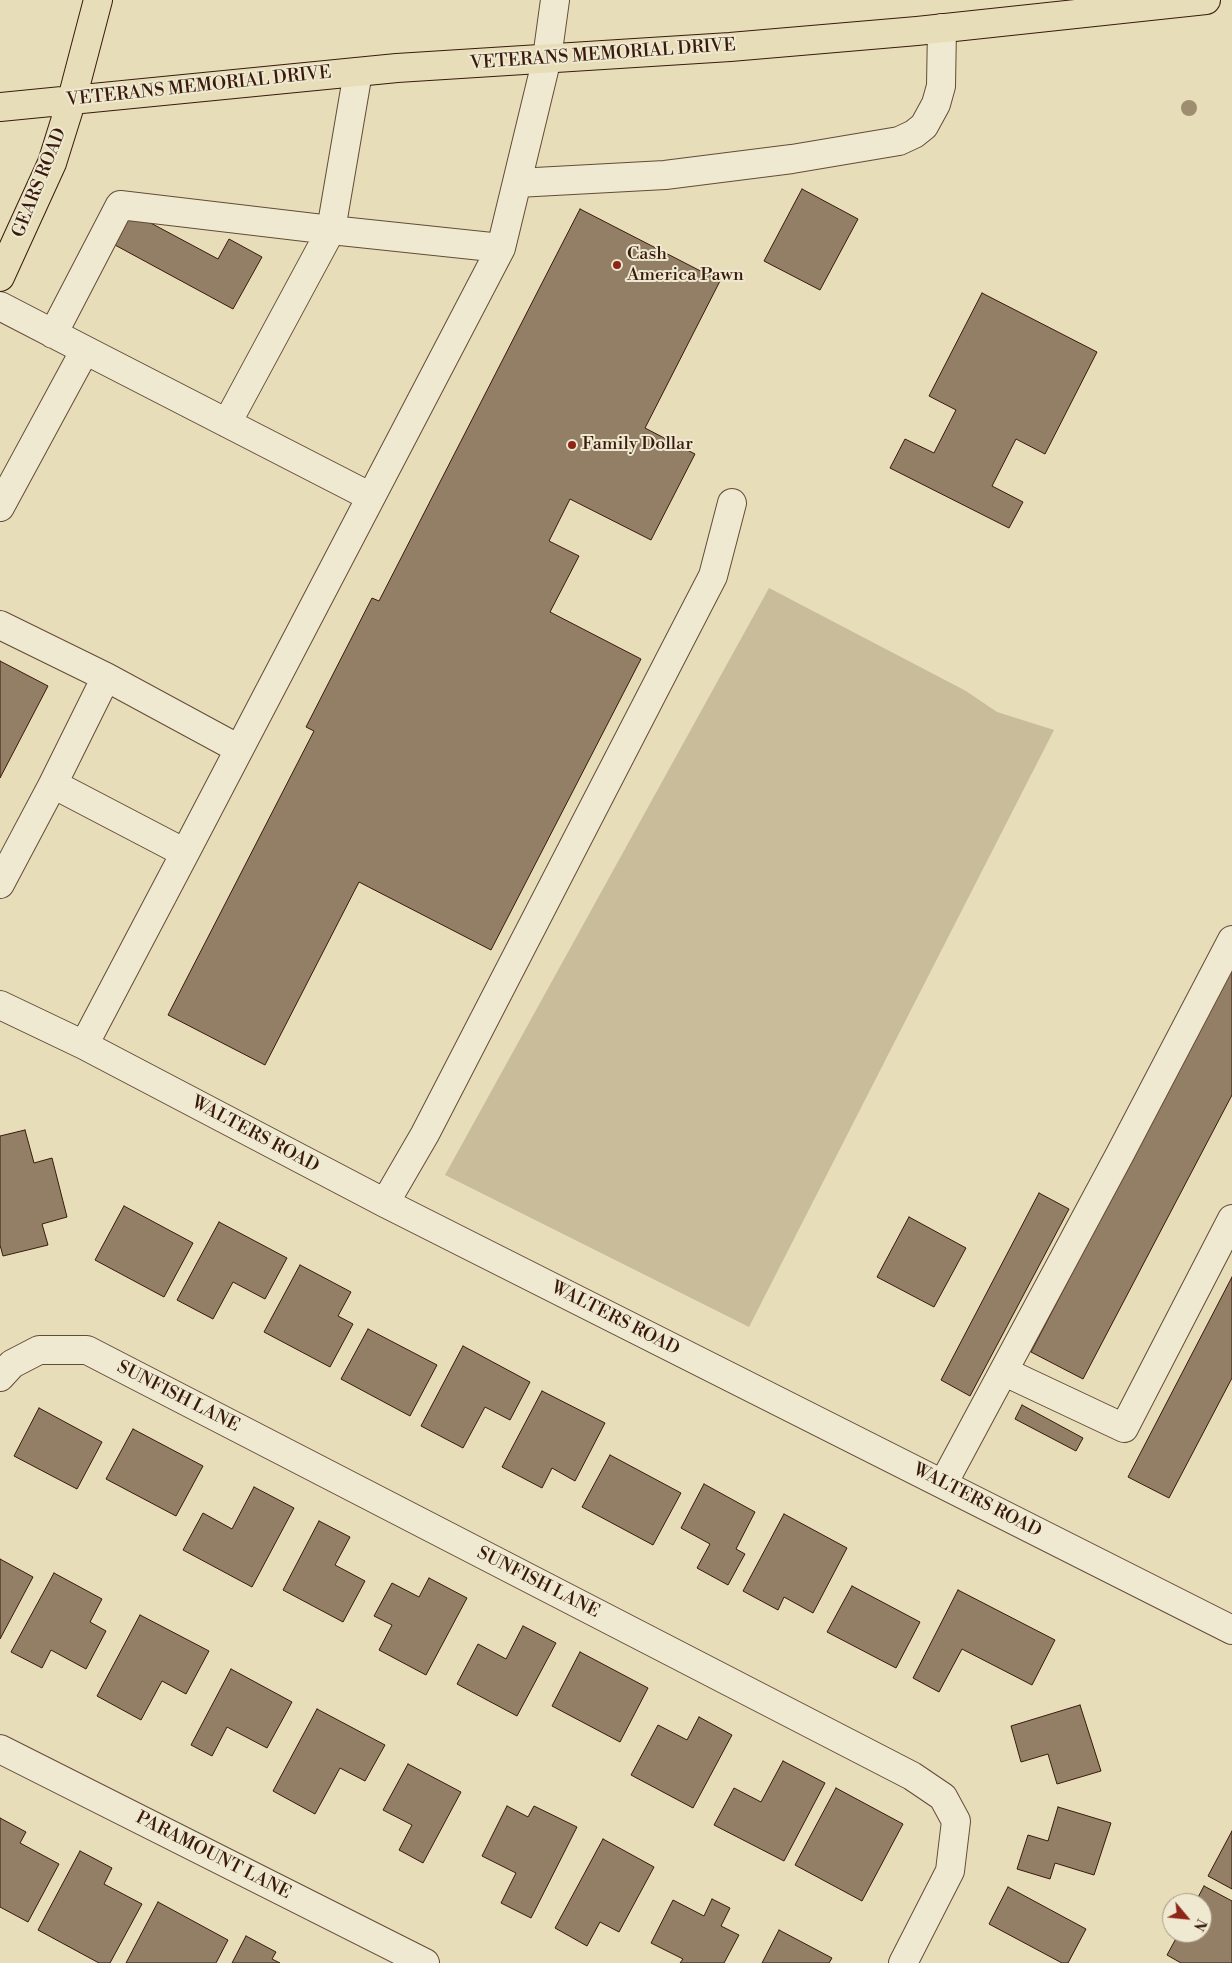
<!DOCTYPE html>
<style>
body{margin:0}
#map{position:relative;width:1232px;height:1963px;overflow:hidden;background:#e7ddb8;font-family:"Libre Bodoni",serif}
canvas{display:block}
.north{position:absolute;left:1162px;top:1893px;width:50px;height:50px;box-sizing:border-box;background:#efe9d1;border:1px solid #a69683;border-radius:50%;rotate:118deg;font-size:14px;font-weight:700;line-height:20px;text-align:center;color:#391a0d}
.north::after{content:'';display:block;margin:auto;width:18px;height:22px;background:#8f2418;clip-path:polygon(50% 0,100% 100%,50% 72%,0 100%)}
</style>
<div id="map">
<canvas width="1232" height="1963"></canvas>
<div class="north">N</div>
</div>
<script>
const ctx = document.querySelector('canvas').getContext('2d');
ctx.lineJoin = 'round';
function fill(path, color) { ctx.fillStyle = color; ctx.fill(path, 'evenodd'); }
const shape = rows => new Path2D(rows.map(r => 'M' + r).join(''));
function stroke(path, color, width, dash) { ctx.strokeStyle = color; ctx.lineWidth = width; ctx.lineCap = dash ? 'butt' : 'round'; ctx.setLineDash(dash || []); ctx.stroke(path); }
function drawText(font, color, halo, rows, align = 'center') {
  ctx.font = font + ' "Libre Bodoni",serif'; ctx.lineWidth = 4; ctx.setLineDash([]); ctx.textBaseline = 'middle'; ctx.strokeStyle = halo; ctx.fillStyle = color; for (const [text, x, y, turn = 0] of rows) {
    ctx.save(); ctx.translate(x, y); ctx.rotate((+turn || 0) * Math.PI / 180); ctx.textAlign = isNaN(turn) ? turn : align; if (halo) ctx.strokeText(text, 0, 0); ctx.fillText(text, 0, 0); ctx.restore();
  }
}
fill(shape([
 [769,588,966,691,997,712,1054,730,749,1327,445,1175]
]), '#c9bc9b');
const building = shape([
 [802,189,858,219,820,290,764,261,802,189],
 [580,209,720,281,645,428,695,454,651,540,570,499,549,541,579,556,550,612,641,659,491,950,359,882,265,1065,168,1015,314,731,306,727,372,598,379,601,580,209],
 [132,213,218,259,229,239,262,257,233,309,115,245,132,213],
 [982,293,1097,352,1045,454,1016,439,992,486,1023,502,1009,528,890,468,905,439,934,453,956,410,929,396,982,293],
 [0,661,48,686,0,778,0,661],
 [1232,967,1232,1095,1083,1379,1031,1352,1232,967],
 [25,1130,34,1163,52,1158,67,1217,42,1224,48,1245,3,1256,0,1245,0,1136,25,1130],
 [1039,1193,1069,1209,970,1396,941,1380,1039,1193],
 [124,1206,193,1243,164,1297,95,1260,124,1206],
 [909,1217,966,1248,934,1307,877,1277,909,1217],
 [219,1222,287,1258,265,1299,233,1282,213,1319,177,1300,219,1222],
 [300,1265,351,1292,338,1316,353,1324,330,1367,264,1332,300,1265],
 [1232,1277,1232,1378,1169,1498,1128,1477,1232,1277],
 [368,1329,437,1365,410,1416,341,1379,368,1329],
 [463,1346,530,1382,510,1420,485,1407,463,1448,421,1426,463,1346],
 [542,1391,605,1423,575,1481,552,1468,542,1488,502,1467,542,1391],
 [1022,1405,1083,1438,1076,1451,1015,1419,1022,1405],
 [39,1408,102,1442,77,1489,14,1456,39,1408],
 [133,1429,203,1466,176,1516,106,1479,133,1429],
 [610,1455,681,1493,653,1545,582,1507,610,1455],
 [704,1484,755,1512,736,1549,745,1554,728,1585,697,1568,710,1544,681,1528,704,1484],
 [254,1487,294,1508,252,1587,183,1550,203,1513,232,1529,254,1487],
 [784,1514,847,1548,813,1613,784,1597,778,1610,743,1591,784,1514],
 [319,1521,350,1537,335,1565,365,1581,343,1622,283,1590,319,1521],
 [0,1559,33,1577,0,1639,0,1559],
 [54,1573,102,1599,90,1622,106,1631,86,1669,51,1650,42,1668,11,1652,54,1573],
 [429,1578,467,1598,426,1675,379,1650,392,1625,374,1616,392,1583,419,1597,429,1578],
 [852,1586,920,1622,896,1668,827,1632,852,1586],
 [958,1590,1055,1640,1032,1685,962,1649,939,1692,913,1678,958,1590],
 [140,1615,209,1651,186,1694,162,1681,141,1720,97,1696,140,1615],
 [523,1626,556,1643,517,1716,457,1684,478,1644,506,1659,523,1626],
 [580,1652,648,1688,620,1742,552,1706,580,1652],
 [231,1669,292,1702,267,1748,227,1727,212,1756,191,1745,231,1669],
 [1080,1705,1101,1771,1057,1784,1048,1754,1021,1762,1011,1726,1080,1705],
 [317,1709,385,1745,365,1781,340,1768,315,1814,273,1791,317,1709],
 [699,1717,732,1735,693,1808,631,1775,658,1725,687,1740,699,1717],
 [783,1761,825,1783,784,1861,714,1825,734,1788,761,1802,783,1761],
 [408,1764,461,1792,423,1863,399,1850,412,1825,383,1810,408,1764],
 [836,1788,903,1824,862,1901,795,1865,836,1788],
 [507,1806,528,1817,534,1806,577,1827,531,1918,501,1903,516,1873,482,1856,507,1806],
 [1058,1807,1111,1823,1094,1875,1055,1863,1050,1879,1017,1869,1028,1835,1048,1841,1058,1807],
 [0,1818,26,1832,20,1843,59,1864,28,1922,0,1907,0,1818],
 [1232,1831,1232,1889,1208,1876,1232,1831],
 [603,1839,654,1867,619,1932,600,1922,587,1946,555,1928,603,1839],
 [80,1851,112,1868,104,1884,142,1904,110,1963,99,1963,38,1930,80,1851],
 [1204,1886,1232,1901,1232,1963,1181,1963,1167,1955,1179,1933,1202,1933,1202,1903,1195,1903,1204,1886],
 [1008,1887,1086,1929,1068,1963,1062,1963,989,1924,1008,1887],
 [712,1899,730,1908,721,1926,739,1935,724,1963,680,1963,683,1959,651,1943,673,1900,704,1916,712,1899],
 [158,1902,228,1940,216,1963,126,1963,158,1902],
 [779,1930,832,1958,829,1963,762,1963,779,1930],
 [246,1936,276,1952,272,1959,280,1963,232,1963,246,1936]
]);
fill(building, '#937f66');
stroke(building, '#391a0d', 1);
const minor = shape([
 [517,183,665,175,792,159,899,141,914,134,924,126,936,104,941,86,942,28],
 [501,248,547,58,555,0],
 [0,306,85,350,0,507],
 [53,334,120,205,331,230,358,72],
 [85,350,371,497,185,853],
 [227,423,331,230,501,248,371,497],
 [0,625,106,677,53,784],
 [106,677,239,749],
 [0,884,53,784,185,853,84,1045],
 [0,1005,84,1045,385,1203,1232,1630],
 [385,1203,425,1134,713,576,732,503],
 [1005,1372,1124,1428,1232,1219],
 [0,1377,12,1364,39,1350,87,1350,912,1776,943,1797,956,1821,950,1871,903,1963],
 [943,1484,1120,1154,1232,940],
 [0,1749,425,1963]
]);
const major = shape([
 [0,107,397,68,730,47,917,31,1206,0],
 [0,277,52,163,72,99,98,0]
]);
stroke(minor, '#644b38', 30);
stroke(major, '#391a0d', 30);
stroke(minor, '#efe9d1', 28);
stroke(major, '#e7ddb8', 28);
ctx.fillStyle = '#9f8d72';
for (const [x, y] of [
 [1189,108]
]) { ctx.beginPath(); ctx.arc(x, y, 8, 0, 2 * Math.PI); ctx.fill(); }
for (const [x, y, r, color] of [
 [617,265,5,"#8f2418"],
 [572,445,5,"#8f2418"]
]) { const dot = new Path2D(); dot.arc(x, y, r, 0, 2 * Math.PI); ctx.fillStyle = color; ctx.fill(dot); stroke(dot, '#efe9d1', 2); }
drawText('18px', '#391a0d', '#efe9d1', [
 ["VETERANS MEMORIAL DRIVE",603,55,-4],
 ["VETERANS MEMORIAL DRIVE",199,87,-6],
 ["GEARS ROAD",40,183,-68],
 ["WALTERS ROAD",255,1135,28],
 ["WALTERS ROAD",615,1319,27],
 ["SUNFISH LANE",178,1397,27],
 ["WALTERS ROAD",977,1501,27],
 ["SUNFISH LANE",538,1583,27],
 ["PARAMOUNT LANE",213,1856,27]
]);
drawText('18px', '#391a0d', '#efe9d1', [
 ["Cash",627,255],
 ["America Pawn",627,276],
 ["Family Dollar",582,445]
], 'left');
</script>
